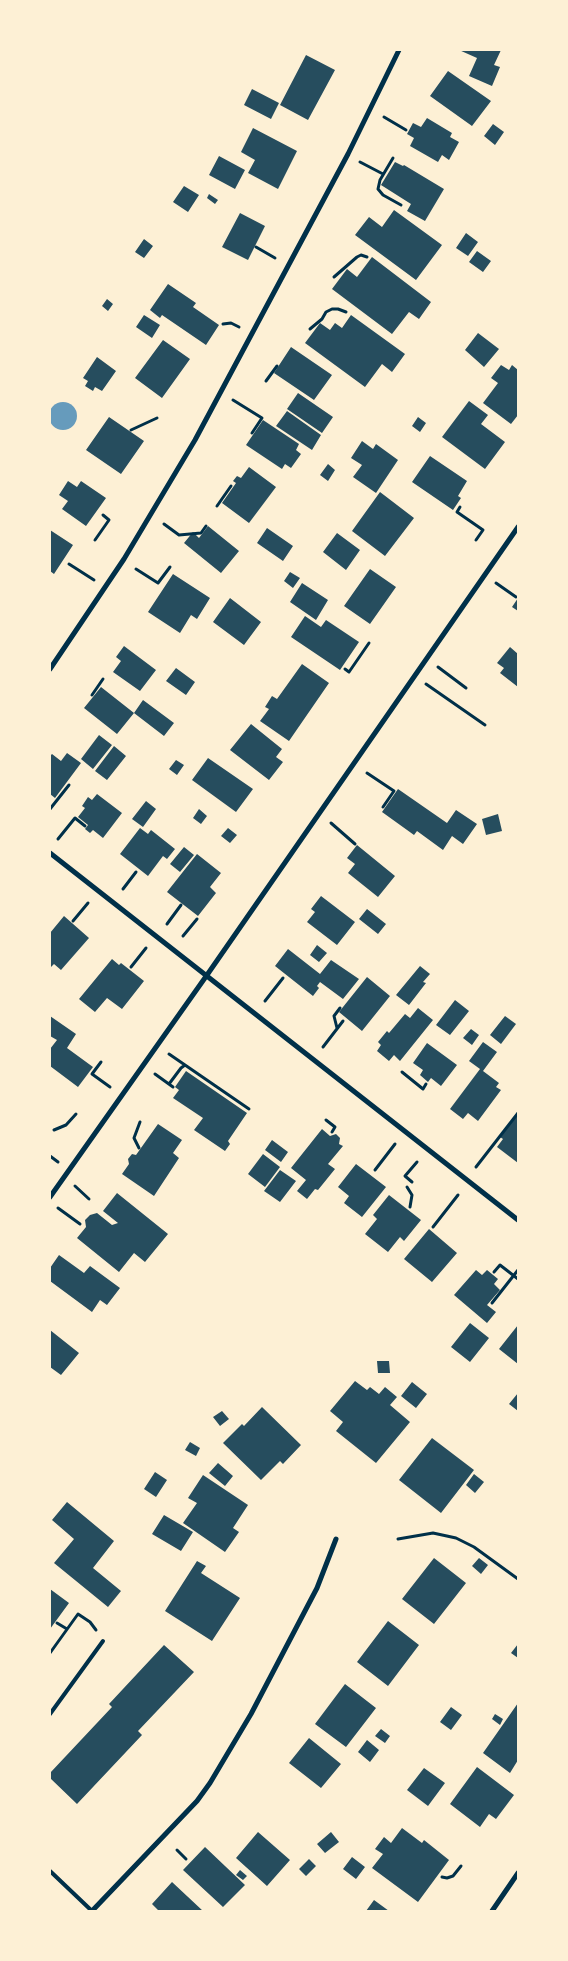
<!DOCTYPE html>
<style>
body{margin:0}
#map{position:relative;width:568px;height:1961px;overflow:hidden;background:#fdf0d5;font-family:"PT Sans",sans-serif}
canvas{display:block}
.frame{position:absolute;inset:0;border:51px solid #fdf0d5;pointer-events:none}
</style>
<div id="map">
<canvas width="568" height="1961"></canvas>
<div class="frame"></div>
</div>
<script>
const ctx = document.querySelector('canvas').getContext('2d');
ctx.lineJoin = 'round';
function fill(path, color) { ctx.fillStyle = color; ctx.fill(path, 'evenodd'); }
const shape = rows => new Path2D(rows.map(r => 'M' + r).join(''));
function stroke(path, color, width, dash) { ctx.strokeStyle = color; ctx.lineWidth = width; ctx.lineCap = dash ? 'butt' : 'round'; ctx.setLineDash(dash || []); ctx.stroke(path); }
fill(shape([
 '49 416a14 14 0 1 1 28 0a14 14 0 1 1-28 0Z'
]), '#669bbc');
fill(shape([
 [459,50,501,50,494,65,500,67,492,86,469,76,477,58],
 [306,55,335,70,308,120,280,105],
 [448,71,491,101,472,126,430,96],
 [252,89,279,103,271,119,244,105],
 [427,118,452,133,450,137,459,142,449,160,442,155,438,162,410,146,414,138,407,134,413,123,421,127],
 [493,124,504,132,495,145,484,136],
 [253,128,297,151,278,189,248,173,255,160,241,152],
 [219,156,245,170,235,189,209,175],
 [395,162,403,166,404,165,444,189,425,221,407,211,411,204,381,185],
 [184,186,199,195,188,212,173,202],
 [209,194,218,200,215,204,207,198],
 [394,210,442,245,416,280,355,235,369,217,382,227],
 [240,213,265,226,248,260,222,247],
 [466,233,478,242,468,256,456,248],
 [144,239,153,246,144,258,135,252],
 [477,251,491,261,483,272,469,262],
 [372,257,431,302,419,319,409,312,392,334,332,289,347,269,357,277],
 [168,284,196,303,193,307,219,325,206,345,162,315,160,318,150,310],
 [107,299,113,304,108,311,102,306],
 [144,315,160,325,152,338,136,327],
 [351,315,405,354,392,372,382,364,365,387,305,343,320,323,330,330,335,323,342,328],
 [478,333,499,349,484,367,465,350],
 [163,340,190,359,162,398,135,378],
 [291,347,332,375,314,400,274,373],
 [97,357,116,371,102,391,95,387,93,391,85,386,88,381,83,378],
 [501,365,509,370,512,365,518,370,518,415,511,424,483,403,498,383,491,378],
 [298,393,333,417,322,433,287,409],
 [469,401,488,415,481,424,505,442,485,469,442,437],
 [287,411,321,435,312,450,276,426],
 [109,417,144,441,121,474,86,450],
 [418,417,426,423,420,432,412,426],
 [263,420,299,444,296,450,301,454,291,468,285,464,282,469,246,445],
 [362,441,373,449,376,444,398,460,376,493,353,477,362,465,351,458],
 [430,456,467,481,458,496,461,498,453,510,412,482],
 [328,464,335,470,328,481,320,475],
 [249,467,276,487,249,523,222,503,236,483,233,481,237,476,241,478],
 [68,481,77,487,81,481,106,498,86,526,62,509,68,501,59,495],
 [380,492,414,518,385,556,352,531],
 [208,526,239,551,221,573,184,543,193,532,199,538],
 [267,528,293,546,283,561,257,543],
 [50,530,73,545,54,574,50,571],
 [337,533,360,550,346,570,323,552],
 [370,569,396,587,370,624,344,606],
 [290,572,300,578,293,588,284,581],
 [173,574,210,598,197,619,191,615,180,633,148,612],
 [302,583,328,600,316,620,290,602],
 [230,598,261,622,244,645,213,622],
 [518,598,518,611,512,607],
 [305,616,321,627,326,620,359,642,340,670,291,637],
 [124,646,156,670,140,691,113,672,121,661,116,657],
 [510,647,518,654,518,687,500,673,504,668,497,663],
 [302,664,329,683,289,741,260,721,269,709,265,707,272,696,277,699],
 [176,668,195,682,186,695,166,681],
 [101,687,134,713,117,734,84,708],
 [143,700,174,723,164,736,134,713],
 [251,724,282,749,276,757,283,762,269,780,230,750],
 [99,735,112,745,93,769,81,759],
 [114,746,126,756,107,780,95,771],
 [67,753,81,763,55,798,50,794,50,756,52,754,61,761],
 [208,758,253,789,236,812,192,780],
 [176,760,184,765,177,775,169,769],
 [398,789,447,823,456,810,477,824,463,844,452,836,443,850,417,831,414,835,382,812],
 [97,794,122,813,103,838,93,830,90,833,85,829,88,825,78,817,85,808,82,806,88,797,92,800],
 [146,801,156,809,143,827,132,819],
 [199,809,207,816,201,824,193,818],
 [498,814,502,831,486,835,482,819],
 [140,828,148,834,151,830,175,849,167,859,163,856,148,876,120,854],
 [228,828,237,835,230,843,221,836],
 [357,845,395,876,378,897,348,873,355,864,347,858],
 [184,847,194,855,180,872,170,864],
 [197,854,221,873,210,887,216,893,198,916,167,892],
 [321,896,355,922,337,945,307,922,315,912,311,909],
 [367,909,386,924,378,934,359,919],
 [64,916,89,938,61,970,54,964,50,968,50,933],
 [317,945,327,953,319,962,310,955],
 [288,949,320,974,331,960,359,979,343,999,320,982,317,986,319,988,313,996,275,966],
 [112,959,119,965,121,963,144,981,122,1009,107,998,95,1012,79,999],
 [420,966,430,974,423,982,426,983,409,1005,396,995],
 [367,977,390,996,362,1031,339,1012],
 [455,1000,469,1011,450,1035,436,1025],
 [418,1008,433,1020,400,1061,394,1055,389,1061,377,1051,381,1045,378,1042,387,1031,389,1033,405,1014,410,1018],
 [50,1016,76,1034,67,1048,93,1067,78,1087,50,1066,50,1049,57,1040,50,1036],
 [505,1016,516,1024,501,1044,490,1035],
 [471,1029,479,1035,472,1045,463,1038],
 [483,1042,497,1052,483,1071,499,1083,496,1087,501,1090,478,1121,468,1113,463,1119,450,1109,480,1069,469,1061],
 [427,1043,457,1065,441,1086,431,1078,428,1082,420,1075,423,1070,413,1063],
 [186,1071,247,1113,228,1141,230,1144,225,1151,194,1130,203,1118,173,1098,179,1090,175,1087],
 [518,1114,518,1163,497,1147,503,1139,500,1137],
 [158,1124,182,1140,173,1153,179,1158,154,1196,122,1174,129,1164,128,1159,132,1154,136,1155],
 [322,1129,330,1136,336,1134,340,1138,339,1144,343,1146,328,1164,335,1169,318,1190,315,1189,307,1199,297,1191,306,1180,291,1168],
 [272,1140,288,1152,281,1162,265,1150],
 [263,1154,280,1167,265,1187,248,1174],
 [356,1164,386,1187,362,1217,344,1203,349,1196,338,1187],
 [280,1170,296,1181,280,1202,264,1191],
 [117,1193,168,1234,145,1262,134,1253,119,1272,77,1238,86,1227,85,1220,90,1215,97,1213,112,1225,118,1223,103,1211],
 [389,1195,421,1220,404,1241,400,1237,388,1252,365,1234,377,1219,373,1215],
 [429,1229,457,1253,432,1282,404,1259],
 [59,1255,84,1273,90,1266,120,1288,107,1305,100,1300,92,1312,50,1281,50,1268],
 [476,1270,482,1275,487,1270,498,1279,494,1284,500,1290,487,1305,496,1312,487,1323,454,1295],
 [470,1323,489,1338,470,1362,451,1347],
 [518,1325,518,1364,499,1349],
 [50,1330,79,1353,61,1375,50,1367],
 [377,1361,389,1361,390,1373,378,1373],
 [355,1381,367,1390,370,1387,379,1394,385,1387,397,1397,390,1405,410,1422,376,1463,336,1431,343,1422,330,1411],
 [412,1382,427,1394,416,1408,401,1396],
 [518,1393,518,1411,509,1404],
 [262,1407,301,1445,283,1464,280,1461,261,1480,223,1443,242,1424,244,1426],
 [222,1411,229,1419,220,1426,213,1417],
 [432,1438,474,1470,441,1513,399,1480],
 [190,1442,200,1448,196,1456,185,1450],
 [218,1463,233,1476,225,1486,209,1473],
 [155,1472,167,1480,156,1497,144,1489],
 [474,1474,484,1482,475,1493,466,1485],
 [203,1475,248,1505,233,1528,239,1532,225,1552,183,1523,197,1503,188,1498],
 [67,1502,114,1541,93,1568,121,1591,108,1607,54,1563,74,1539,52,1520],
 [164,1515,193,1532,181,1551,152,1534],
 [434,1558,466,1583,434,1624,402,1599],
 [479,1558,488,1565,481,1574,472,1566],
 [197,1561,206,1566,201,1573,240,1598,212,1641,165,1611],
 [50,1589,69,1603,50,1629],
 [388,1621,419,1645,388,1686,357,1662],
 [518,1644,518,1658,511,1653],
 [164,1645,194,1672,138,1731,142,1735,77,1804,50,1778,50,1773,112,1707,109,1704],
 [345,1684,376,1708,346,1747,315,1724],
 [518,1703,518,1760,510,1773,483,1753],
 [451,1707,462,1715,451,1730,440,1722],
 [495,1714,503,1719,500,1725,492,1719],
 [381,1729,390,1736,385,1743,375,1736],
 [309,1738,341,1764,321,1788,289,1763],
 [367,1740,379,1750,370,1762,358,1752],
 [477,1767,514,1795,496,1819,489,1814,480,1827,450,1804],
 [424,1768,445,1783,428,1806,407,1790],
 [402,1828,422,1843,424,1840,449,1860,418,1902,372,1868,383,1854,375,1849,384,1837,391,1843],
 [258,1832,290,1860,267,1886,236,1858],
 [331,1832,339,1842,325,1853,317,1844],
 [205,1847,245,1885,223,1907,183,1870],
 [352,1857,365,1867,356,1879,343,1869],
 [309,1859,316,1866,306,1876,299,1869],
 [240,1870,247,1876,243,1880,236,1875],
 [172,1882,203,1911,159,1911,152,1904],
 [374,1900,389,1911,366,1911]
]), '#264d5e');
stroke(shape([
 [384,117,406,130],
 [393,158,380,180,378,189,383,195,401,205],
 [360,162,383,174],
 [256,247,275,258],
 [334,277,357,257,361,255,367,257],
 [223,324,231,323,239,327],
 [310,329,322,319,326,312,332,309,338,309,346,312],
 [266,381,277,366],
 [233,400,262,418,252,433],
 [131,430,157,418],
 [217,506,231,486],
 [460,507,457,512,483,530,476,540],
 [164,524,179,535,201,533,206,526],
 [95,540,109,520,103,515],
 [69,564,94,580],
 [136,569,158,583,170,567],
 [496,583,516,597],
 [438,667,466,688],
 [345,669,349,672,369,643],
 [426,684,485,725],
 [92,695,103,679],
 [367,773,394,791,383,807],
 [50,809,69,785],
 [331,823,355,844],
 [58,839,75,818,85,826],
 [123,889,136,872],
 [73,921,88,903],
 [167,924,181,905],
 [183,936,197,919],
 [131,967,146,948],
 [265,1001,283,978],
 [337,1028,334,1016,340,1008],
 [323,1047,343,1021],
 [169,1054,249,1109],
 [101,1062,92,1074,110,1087],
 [402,1072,423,1089,426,1084],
 [155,1074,173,1087],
 [169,1084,181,1068,185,1065],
 [326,1120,335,1127,332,1132],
 [54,1130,66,1125,76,1114],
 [139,1148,134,1138,140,1122],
 [50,1156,58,1162],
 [476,1167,518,1113],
 [375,1170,395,1144],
 [412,1182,405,1176,417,1162],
 [75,1186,89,1199],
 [407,1187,412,1195,410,1207],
 [58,1208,80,1224],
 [433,1227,458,1195],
 [494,1272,500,1265,518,1279],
 [492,1303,518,1270],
 [398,1539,433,1533,456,1538,474,1547,518,1579],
 [57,1623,67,1629],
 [50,1653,78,1614,90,1622,96,1630],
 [177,1850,186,1859],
 [442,1877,447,1878,453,1876,461,1866]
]), '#003049', 3);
stroke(shape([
 [50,1714,103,1641],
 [50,1871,92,1911]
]), '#003049', 4);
stroke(shape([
 [50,669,124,559,195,440,348,154,399,50],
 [50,853,518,1220],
 [50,1197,207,975,518,527],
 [92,1911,197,1801,210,1783,251,1714,317,1588,336,1539],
 [492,1911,518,1873]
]), '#003049', 5);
</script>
